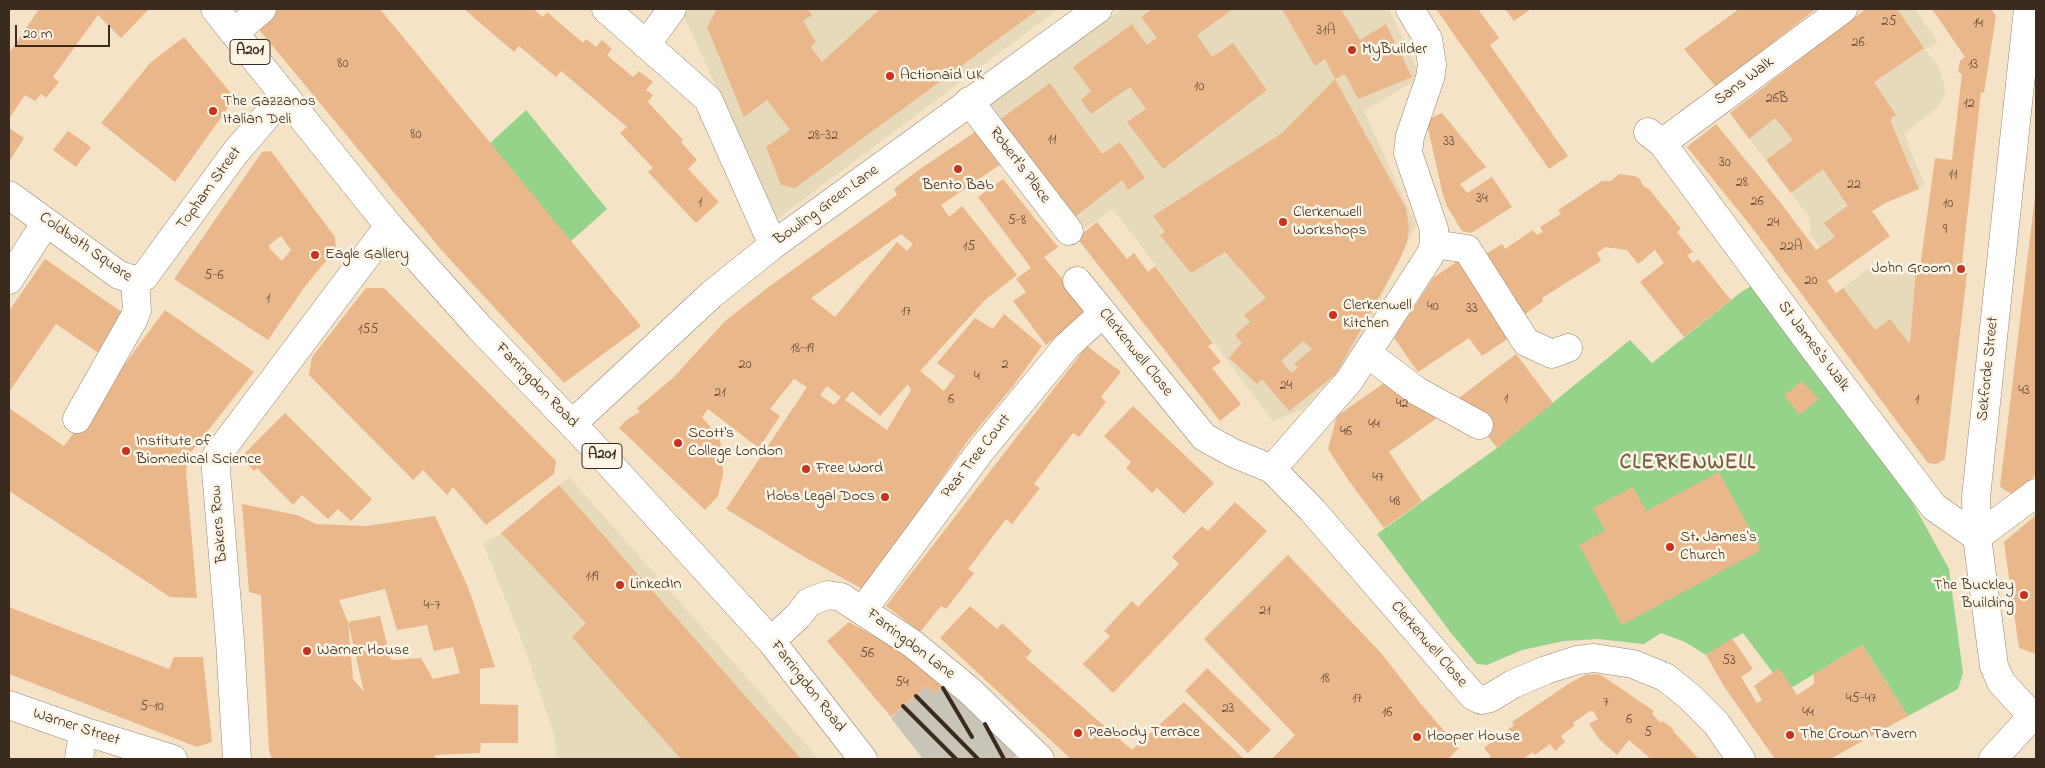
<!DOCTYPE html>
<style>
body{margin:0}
#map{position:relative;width:2045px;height:768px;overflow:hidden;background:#f5e3c8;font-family:"Indie Flower",sans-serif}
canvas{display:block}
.frame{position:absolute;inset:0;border:10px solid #3b2a1e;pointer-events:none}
.scale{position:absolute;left:15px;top:25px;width:95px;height:22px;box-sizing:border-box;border:2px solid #3b2a1e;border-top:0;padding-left:6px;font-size:15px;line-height:18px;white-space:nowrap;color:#3b2a1e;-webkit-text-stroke:4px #fcf5e5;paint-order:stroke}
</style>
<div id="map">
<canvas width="2045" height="768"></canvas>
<div class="frame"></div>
<div class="scale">20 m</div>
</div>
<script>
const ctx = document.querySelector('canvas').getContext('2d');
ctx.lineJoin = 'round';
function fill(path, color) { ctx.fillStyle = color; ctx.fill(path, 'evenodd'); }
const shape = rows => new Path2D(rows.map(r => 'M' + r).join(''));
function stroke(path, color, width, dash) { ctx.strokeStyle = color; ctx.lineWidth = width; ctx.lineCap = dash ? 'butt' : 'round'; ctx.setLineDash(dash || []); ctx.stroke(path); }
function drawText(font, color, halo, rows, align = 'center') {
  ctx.font = font + ' "Indie Flower",sans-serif'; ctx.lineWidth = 5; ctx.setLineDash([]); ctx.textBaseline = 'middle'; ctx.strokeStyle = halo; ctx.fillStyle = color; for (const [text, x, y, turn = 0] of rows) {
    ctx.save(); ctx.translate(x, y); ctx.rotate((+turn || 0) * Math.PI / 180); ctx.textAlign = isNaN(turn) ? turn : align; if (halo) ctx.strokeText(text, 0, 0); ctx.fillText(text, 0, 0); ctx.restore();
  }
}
fill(shape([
 [686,9,1058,9,777,219,683,14],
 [1122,9,1389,9,1421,77,1364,111,1416,225,1355,352,1303,409,1273,421,1113,209,1078,233,984,105],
 [1866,9,1915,9,1938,42,1925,50,1939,67,1946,92,1937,108,1904,134,1924,184,1919,189,1885,203,1820,247,1810,235,1810,218,1730,113],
 [1874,264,1967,273,1945,459,1936,464,1928,463,1814,311],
 [569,477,819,759,557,759,554,734,521,638,483,543,498,536]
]), '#e6daba');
fill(shape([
 [928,685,931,693,945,687,1017,755,1013,759,923,759,891,718]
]), '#c8c4b8');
fill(shape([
 [526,110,607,209,570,242,486,147],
 [1751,286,1904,487,1949,569,1963,673,1958,689,1908,716,1862,645,1791,688,1773,673,1743,633,1706,655,1685,642,1661,633,1644,644,1598,639,1564,641,1522,650,1487,665,1477,664,1451,633,1377,534,1497,448,1630,340,1652,363,1740,293]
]), '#94d389');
fill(shape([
 [39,9,149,9,121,38,98,15,53,77,59,82,46,98,41,94,35,101,25,95,9,119,9,53],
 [278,9,380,9,641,326,564,383,444,253,256,26],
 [464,9,533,9,543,17,547,12,583,43,586,39,596,47,602,40,612,49,607,55,633,77,639,71,653,82,646,90,653,95,648,102,683,140,681,142,697,160,688,169,719,202,696,223,648,172,653,168,620,133,627,127,561,71,556,77,519,46,514,52],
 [717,9,808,9,812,15,803,21,816,42,811,47,822,62,880,9,1039,9,795,188,781,185,766,147,790,130,767,100,744,117,707,27],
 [1152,9,1233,9,1197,35,1212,57,1233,43,1267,90,1163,169,1127,122,1146,109,1130,87,1091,114,1081,100,1091,91,1073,67,1132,24,1147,45,1157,38,1141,17],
 [1282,9,1341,9,1360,40,1386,24,1412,77,1358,99,1345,74,1335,79,1325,59,1315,66],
 [1436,9,1478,9,1499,38,1490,45,1568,156,1549,169],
 [1505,9,1531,9,1514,21],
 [1739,9,1816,9,1716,87,1684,49],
 [1866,9,1897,9,1924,48,1874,82,1896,115,1890,120,1919,189,1885,203,1872,211,1890,236,1827,281,1836,293,1843,288,1875,330,1890,319,1910,344,1916,268,1920,268,1935,158,1952,160,1962,74,1958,72,1960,61,1965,57,1932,9,1991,9,1996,16,1984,93,1981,92,1961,273,1967,273,1945,459,1936,464,1928,463,1750,225,1687,147,1716,124,1780,202,1816,250,1835,237,1824,223,1848,206,1823,169,1791,193,1766,160,1793,140,1775,118,1749,139,1730,113],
 [184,37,235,98,175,182,101,123,150,63],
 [1335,79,1406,208,1409,228,1407,242,1400,259,1336,374,1289,411,1262,379,1257,384,1229,358,1242,343,1235,335,1250,322,1244,315,1266,298,1225,252,1191,273,1160,235,1165,232,1153,216,1282,133],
 [1303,341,1312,349,1294,364,1298,368,1291,373,1281,361],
 [1050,83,1102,154,1120,142,1145,178,1128,190,1122,180,1076,216,1001,128,1002,118],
 [1442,113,1486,167,1460,184,1467,193,1492,177,1512,207,1471,233,1462,231,1447,206,1443,195,1426,120],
 [9,128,24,138,9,162],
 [978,130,1001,164,941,205,949,217,962,206,1017,275,985,300,920,371,944,391,955,376,937,363,975,318,993,329,1004,314,1042,346,1013,386,969,439,864,590,801,555,726,509,807,387,794,379,770,409,780,416,759,448,708,409,702,417,719,437,722,449,723,475,718,496,705,510,619,428,626,420,640,412,637,408,673,378,725,321,770,286,897,195,894,189,917,171],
 [901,234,913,244,907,251,897,242,835,317,811,298],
 [908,384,911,390,887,430,845,400,852,391,880,416],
 [827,386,841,397,834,405,820,395],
 [68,131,91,147,76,167,53,150],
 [271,151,335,237,336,249,306,285,268,340,174,279,262,152],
 [281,236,291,250,282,261,270,249,269,245],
 [1619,174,1635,176,1640,179,1643,186,1649,189,1681,229,1677,232,1693,252,1687,255,1693,263,1698,259,1731,300,1684,337,1640,282,1664,263,1655,250,1638,264,1627,250,1605,247,1597,253,1601,261,1542,298,1543,301,1524,315,1480,258,1502,244,1505,249,1533,230,1537,235,1543,232,1540,227,1561,214,1558,210,1602,181,1611,181],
 [1003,179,1058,247,1044,257,1089,310,1046,345,1013,301,1026,292,1016,279,1031,268,978,197],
 [2035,196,2036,475,2013,495,2000,487],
 [1097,222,1127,259,1134,253,1148,272,1155,266,1213,343,1208,346,1221,362,1212,368,1241,404,1220,421,1077,238],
 [1462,258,1509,338,1482,356,1469,338,1418,372,1394,338,1433,278],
 [45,259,126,315,100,354,56,324,9,392,9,311],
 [366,288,384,288,556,461,554,474,486,525,453,487,447,495,423,470,413,480,309,375,312,357],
 [165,310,254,372,188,456,186,472,197,598,170,597,9,491,9,408,64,446],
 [1087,346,1121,372,1101,397,1106,402,1079,437,1073,433,1034,484,1040,488,1012,524,1006,519,968,569,974,573,946,609,941,606,920,632,886,606],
 [1516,354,1553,403,1497,448,1459,398],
 [1394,376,1444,413,1389,452,1422,501,1384,528,1349,481,1328,449,1337,416],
 [1802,381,1819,399,1800,415,1784,396],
 [1133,406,1214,483,1184,514,1157,488,1152,493,1126,468,1131,462,1104,436],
 [285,413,372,499,351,521,338,509,328,519,302,495,293,505,257,468,254,471,241,457],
 [1719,472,1761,550,1622,625,1579,545,1605,531,1593,508,1633,487,1646,511],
 [559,485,801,759,681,759,572,637,586,623,501,533],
 [1235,502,1267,531,1113,693,1083,664,1110,636,1104,631,1132,601,1138,607,1179,564,1172,557,1202,526,1208,531],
 [242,504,297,515,316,524,366,526,435,516,468,587,495,667,480,669,480,704,518,705,518,743,481,743,480,753,435,755,435,759,272,759,269,751,261,595,249,592],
 [385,589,397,630,427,625,434,651,453,647,460,673,433,679,421,658,391,660,380,616,348,622,339,600],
 [348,622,364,692,353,679],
 [2036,515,2036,654,2019,648,2004,542],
 [1288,555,1382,654,1420,703,1459,748,1448,759,1272,759,1295,735,1204,639],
 [970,606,997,629,1002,623,1032,651,1026,658,1132,750,1184,702,1244,759,1071,759,940,638],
 [9,607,169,669,174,657,203,657,212,742,197,747,9,674],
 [849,622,901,651,945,687,931,693,928,685,891,717,827,641],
 [1732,638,1753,669,1741,677,1757,703,1762,700,1754,686,1779,668,1797,695,1814,684,1814,674,1862,645,1908,716,1830,759,1775,759,1725,688,1706,655],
 [1207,668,1271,730,1248,753,1185,691],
 [1593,674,1601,675,1654,711,1652,714,1661,723,1663,721,1674,730,1673,731,1699,759,1651,759,1629,740,1617,755,1600,740,1589,724,1598,719,1593,711,1590,711,1573,723,1575,725,1561,736,1565,742,1555,751,1550,744,1535,755,1533,752,1523,759,1488,759,1491,757,1484,748,1514,725,1512,722,1570,683,1585,675]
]), '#eab78b');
const minor = shape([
 [606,9,708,99,773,245],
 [2028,9,1976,497,1977,537,1994,666,2001,682,2032,716],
 [234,33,262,9],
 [646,45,672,9],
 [969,101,1069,231],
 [1648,132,1662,143,1815,350,1934,507,1977,537,2036,493],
 [1662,143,1843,9],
 [9,195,119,275,135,280,144,277,235,153,284,96],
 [1434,244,1467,249,1526,342,1552,354,1568,348],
 [9,280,46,222],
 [1077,281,1204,437,1233,453,1272,469,1312,510,1473,696,1481,700,1490,698,1513,684,1546,670,1577,660,1594,658,1633,664,1665,677,1690,697,1716,723,1741,759],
 [1367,353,1417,391,1479,425],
 [77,419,134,318,137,310,135,280],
 [572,424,712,294,773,245,1098,9],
 [1272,469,1349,381,1430,255,1434,244,1434,229,1408,153,1410,136,1430,78,1432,65,1428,39,1410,9],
 [863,610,982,449,1067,346,1102,314],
 [771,641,798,616,809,602,828,595,841,597,913,644,970,691,1040,759],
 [9,705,83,731,173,759],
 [79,759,83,731],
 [237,759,230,641,215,458,389,226],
 [1993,759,2036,712]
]);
const primary = shape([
 [215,9,389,226,479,327,594,447,771,641,863,759]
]);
stroke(minor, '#988673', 29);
stroke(primary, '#988673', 29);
stroke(minor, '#fff', 28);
stroke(primary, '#fff', 28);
stroke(shape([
 [943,688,972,737],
 [916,696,978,759],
 [903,706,956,759],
 [985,724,1004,759]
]), '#3b2a1e', 4);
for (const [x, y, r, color] of [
 [1352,50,5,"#c8321e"],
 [890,76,5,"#c8321e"],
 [213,111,5,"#c8321e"],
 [958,169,5,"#c8321e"],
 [1283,222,5,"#c8321e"],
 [315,255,5,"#c8321e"],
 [1961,269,5,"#c8321e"],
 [1333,315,5,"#c8321e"],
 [678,443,5,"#c8321e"],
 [126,451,5,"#c8321e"],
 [806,469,5,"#c8321e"],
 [885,497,5,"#c8321e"],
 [1670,547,5,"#c8321e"],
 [620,585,5,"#c8321e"],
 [2024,595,5,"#c8321e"],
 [307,651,5,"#c8321e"],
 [1078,733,5,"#c8321e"],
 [1790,735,5,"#c8321e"],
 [1417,737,5,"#c8321e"]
]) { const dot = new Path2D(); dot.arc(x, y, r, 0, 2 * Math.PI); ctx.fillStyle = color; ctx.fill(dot); stroke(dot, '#fcf5e5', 2); }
drawText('14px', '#674d39', null, [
 ["25",1889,23],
 ["14",1978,25],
 ["31A",1326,32],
 ["26",1858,44],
 ["80",343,65],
 ["13",1973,66],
 ["10",1199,88],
 ["26B",1777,100],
 ["12",1969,105],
 ["80",416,136],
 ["28-32",823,137],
 ["11",1052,141],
 ["33",1449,143],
 ["30",1725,164],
 ["11",1953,176],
 ["28",1742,184],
 ["22",1854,186],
 ["34",1482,200],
 ["26",1757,203],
 ["1",700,204],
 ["10",1948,205],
 ["5-8",1017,222],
 ["24",1773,224],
 ["9",1945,231],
 ["15",969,248],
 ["22A",1791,248],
 ["5-6",214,277],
 ["20",1811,282],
 ["1",268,300],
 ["40",1433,308],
 ["33",1472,310],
 ["17",906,313],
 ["155",368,331],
 ["18-19",802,350],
 ["20",745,366],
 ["2",1005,366],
 ["4",977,378],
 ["24",1286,387],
 ["43",2024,392],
 ["21",720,394],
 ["1",1506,400],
 ["6",951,401],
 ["1",1917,401],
 ["42",1402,405],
 ["44",1374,426],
 ["46",1346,433],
 ["47",1378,479],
 ["48",1395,503],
 ["119",592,578],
 ["4-7",432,607],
 ["21",1265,612],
 ["56",867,655],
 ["53",1729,662],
 ["18",1325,680],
 ["54",902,684],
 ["17",1357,700],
 ["45-47",1861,700],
 ["7",1606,704],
 ["5-10",152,708],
 ["23",1228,710],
 ["16",1387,714],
 ["44",1808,714],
 ["6",1629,721],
 ["5",1648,734]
]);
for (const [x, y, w] of [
 [250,52,40],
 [602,456,40]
]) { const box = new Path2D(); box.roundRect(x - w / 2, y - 12.5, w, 25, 4); ctx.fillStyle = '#fcf5e5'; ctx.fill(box); stroke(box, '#3b2a1e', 1); }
drawText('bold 15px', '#3b2a1e', null, [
 ["A201",250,52],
 ["A201",602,456]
]);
drawText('16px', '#3b2a1e', '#fcf5e5', [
 ["MyBuilder",1362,50],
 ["Actionaid UK",900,76],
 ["The Gazzanos",223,102],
 ["Italian Deli",223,120],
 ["Bento Bab",958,186,"center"],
 ["Clerkenwell",1293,213],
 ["Workshops",1293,231],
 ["Eagle Gallery",325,255],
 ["John Groom",1951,269,"right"],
 ["Clerkenwell",1343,306],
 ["Kitchen",1343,324],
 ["Scott's",688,434],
 ["College London",688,452],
 ["Institute of",136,442],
 ["Biomedical Science",136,460],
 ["Free Word",816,469],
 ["Hobs Legal Docs",875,497,"right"],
 ["St. James's",1680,538],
 ["Church",1680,556],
 ["LinkedIn",630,585],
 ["The Buckley",2014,586,"right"],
 ["Building",2014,604,"right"],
 ["Warner House",317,651],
 ["Peabody Terrace",1088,733],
 ["The Crown Tavern",1800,735],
 ["Hooper House",1427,737]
], 'left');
drawText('16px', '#3b2a1e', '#fcf5e5', [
 ["Sans Walk",1745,82,-37],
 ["Robert's Place",1019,166,53],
 ["Topham Street",210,189,-54],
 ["Bowling Green Lane",827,206,-36],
 ["Coldbath Square",85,248,35],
 ["St James's Walk",1813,347,53],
 ["Clerkenwell Close",1135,353,51],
 ["Sekforde Street",1989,369,-84],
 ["Farringdon Road",536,386,46],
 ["Pear Tree Court",977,457,-52],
 ["Bakers Row",220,524,-95],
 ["Farringdon Lane",910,645,37],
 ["Clerkenwell Close",1428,645,49],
 ["Farringdon Road",807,687,52],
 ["Warner Street",76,728,18]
]);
ctx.letterSpacing = '1px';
drawText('bold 21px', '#785b44', '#fcf5e5', [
 ["CLERKENWELL",1688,465]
]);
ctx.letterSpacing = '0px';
</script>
